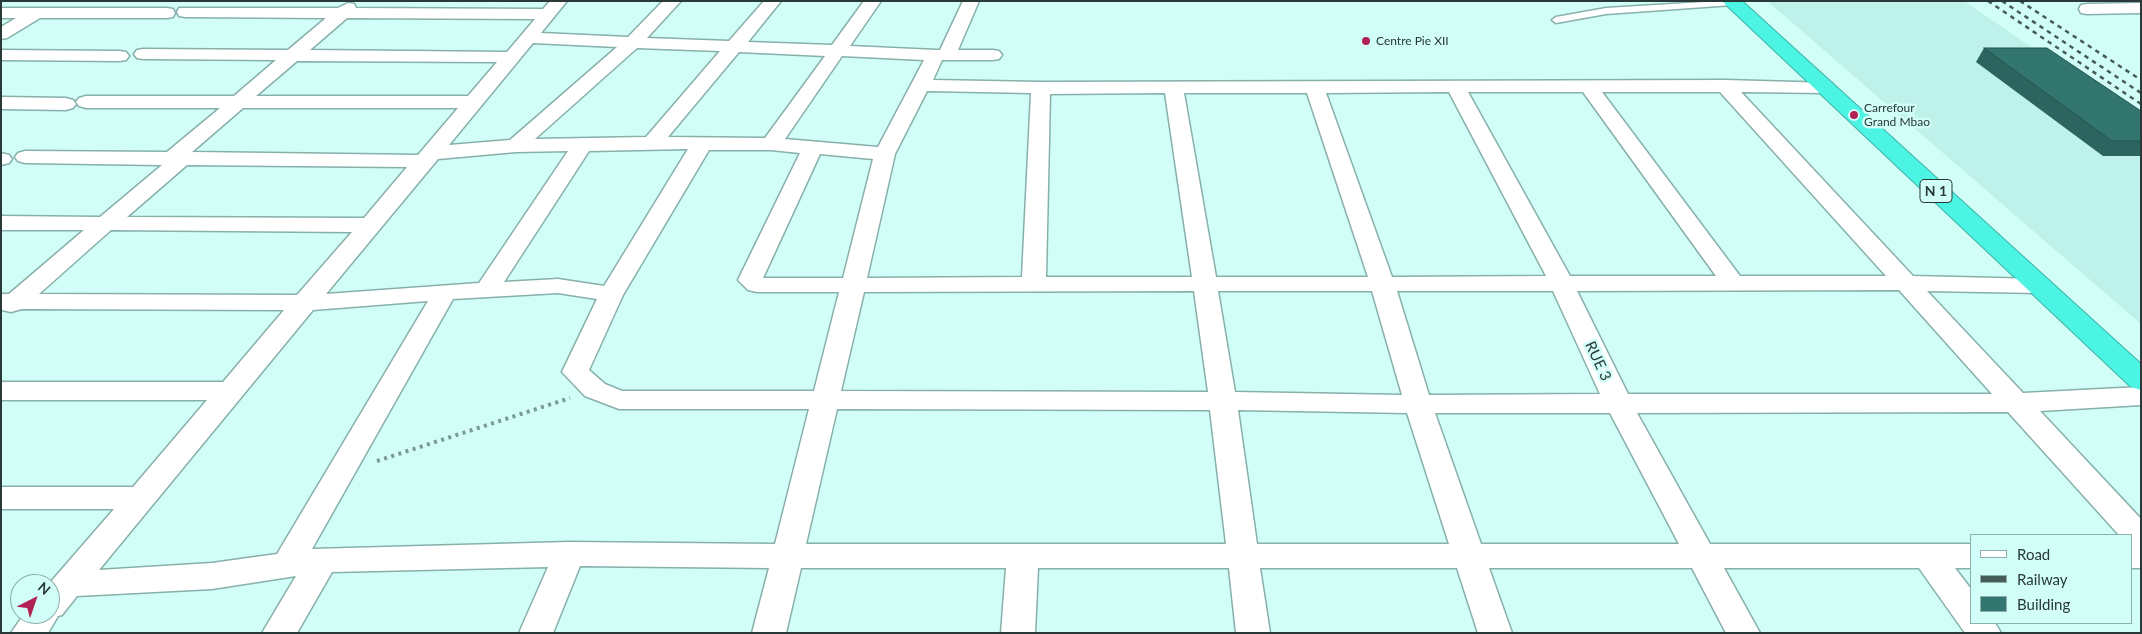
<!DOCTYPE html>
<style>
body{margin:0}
#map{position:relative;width:2142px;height:634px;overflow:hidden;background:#d2fef8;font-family:Lato,sans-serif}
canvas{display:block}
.frame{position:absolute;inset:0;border:2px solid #283937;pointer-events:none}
.legend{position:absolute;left:1970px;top:534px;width:162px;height:90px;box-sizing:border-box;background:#d2fef8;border:1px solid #8eafab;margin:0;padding:6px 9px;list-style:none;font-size:15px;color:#283937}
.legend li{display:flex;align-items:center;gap:10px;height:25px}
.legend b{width:25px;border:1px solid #8eafab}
.north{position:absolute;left:10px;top:574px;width:50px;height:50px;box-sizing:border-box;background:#d2fef8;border:1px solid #8eafab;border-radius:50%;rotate:41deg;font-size:14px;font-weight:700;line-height:20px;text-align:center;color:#283937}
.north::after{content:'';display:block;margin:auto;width:18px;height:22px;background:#b12154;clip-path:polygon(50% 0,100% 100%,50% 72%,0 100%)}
</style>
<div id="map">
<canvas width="2142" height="634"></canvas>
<div class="frame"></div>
<ul class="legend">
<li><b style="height:6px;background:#fff"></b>Road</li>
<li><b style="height:6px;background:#465c59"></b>Railway</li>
<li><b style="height:14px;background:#33766f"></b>Building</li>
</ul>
<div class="north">N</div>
</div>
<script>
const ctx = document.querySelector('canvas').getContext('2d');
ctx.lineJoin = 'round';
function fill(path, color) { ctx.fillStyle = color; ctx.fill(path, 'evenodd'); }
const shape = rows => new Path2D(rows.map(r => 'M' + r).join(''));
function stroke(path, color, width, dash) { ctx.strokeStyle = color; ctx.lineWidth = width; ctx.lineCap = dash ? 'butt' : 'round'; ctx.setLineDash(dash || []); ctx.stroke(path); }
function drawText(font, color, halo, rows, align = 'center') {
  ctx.font = font + ' Lato,sans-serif'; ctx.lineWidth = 5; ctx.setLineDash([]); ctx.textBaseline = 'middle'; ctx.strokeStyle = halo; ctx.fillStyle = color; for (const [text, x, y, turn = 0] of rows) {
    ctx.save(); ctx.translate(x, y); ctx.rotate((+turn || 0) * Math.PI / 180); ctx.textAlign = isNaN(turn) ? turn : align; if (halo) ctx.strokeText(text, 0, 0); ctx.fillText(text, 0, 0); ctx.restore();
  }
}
fill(shape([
 [1767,1,1964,1,2141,122,2141,324]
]), '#bdf1ea');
const lane = shape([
 [1721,1,1736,1,1737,3,1733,5,1606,14,1556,23,1552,20,1556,17,1606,8,1721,1]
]);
const street = shape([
 [550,1,567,1,541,33,628,37,663,1,681,1,647,38,729,41,764,1,781,1,748,42,832,45,864,1,881,1,850,46,936,50,940,50,963,1,979,1,958,50,993,50,999,51,1002,55,999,59,993,60,942,60,933,80,1041,82,1725,80,1832,83,1834,87,1832,91,1825,93,1741,92,1913,276,2039,279,2048,281,2051,286,2048,291,2039,293,1927,291,2023,393,2141,387,2141,405,2040,411,2141,519,2141,568,2131,568,2131,535,2119,535,2008,412,1637,413,1710,544,1971,544,1971,568,1955,568,1971,589,1971,623,1995,623,2001,633,1965,633,1919,568,1724,568,1760,633,1726,633,1692,568,1489,568,1512,633,1478,633,1457,568,1260,568,1270,633,1236,633,1229,568,1038,568,1035,633,1001,633,1006,568,801,568,786,633,752,633,769,568,580,566,553,633,519,633,548,567,332,572,297,633,262,633,296,576,212,589,77,596,62,615,58,616,48,633,11,633,24,614,50,614,49,584,114,509,1,509,1,487,133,487,207,400,1,400,1,382,223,382,284,310,22,309,11,312,2,310,1,294,9,294,84,230,1,230,1,216,100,217,162,165,25,163,18,161,15,157,18,153,25,151,167,152,220,108,86,108,79,106,76,102,79,98,86,96,234,96,276,60,143,59,137,58,134,54,137,50,143,49,288,50,326,18,185,17,179,16,177,12,179,8,338,8,348,3,354,4,356,8,543,9,550,1],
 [347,18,535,19,507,52,310,50,347,18],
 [533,43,617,47,510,140,449,145,533,43],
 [637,48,720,51,646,137,535,139,637,48],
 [739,52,825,56,765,138,668,137,739,52],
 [842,56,924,60,878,147,785,139,842,56],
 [297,61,497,62,468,96,256,96,297,61],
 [927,91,1031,93,1022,277,867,278,895,154,927,91],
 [1449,92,1546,276,1392,277,1326,93,1449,92],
 [1468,92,1583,92,1716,276,1570,276,1468,92],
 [1602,92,1720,92,1886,276,1740,276,1602,92],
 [1165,93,1192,277,1046,277,1050,94,1165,93],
 [1184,93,1307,93,1368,277,1216,277,1184,93],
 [243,108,458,108,418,155,192,152,243,108],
 [688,149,604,286,558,279,504,282,589,151,688,149],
 [709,150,771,150,800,153,738,280,748,290,757,292,839,292,814,391,622,391,605,384,589,370,623,295,709,150],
 [568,151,479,283,326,294,438,159,516,152,568,151],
 [820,154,873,159,843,278,763,278,820,154],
 [187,165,407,167,364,218,127,217,187,165],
 [111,230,352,232,297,295,39,294,111,230],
 [1899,290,1992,394,1628,394,1577,291,1899,290],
 [1194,291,1208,392,841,391,864,292,1194,291],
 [1218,291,1372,291,1402,395,1235,392,1218,291],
 [1397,291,1553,291,1600,394,1429,395,1397,291],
 [558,293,597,299,562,372,585,396,619,409,809,409,775,544,569,542,312,549,453,299,558,293],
 [428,301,277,554,212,563,99,570,313,310,428,301],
 [837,409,1210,410,1226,544,806,544,837,409],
 [1238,410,1407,413,1449,544,1257,544,1238,410],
 [1435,413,1610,413,1679,544,1481,544,1435,413],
 [2141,3,2141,13,2087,14,2081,13,2079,9,2081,5,2087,4,2141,3],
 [1,8,167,8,173,9,175,13,173,17,167,18,40,18,7,38,1,39,1,27,16,18,1,18,1,8],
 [1,50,120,51,126,52,129,56,126,60,120,61,1,60,1,50],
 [1,97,66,98,73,100,76,104,73,108,66,110,1,109,1,97],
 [1,153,9,155,12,159,9,163,1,165,1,153]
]);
const highway = shape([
 [1722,1,1742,1,2141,364,2141,390,2131,387,1722,1]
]);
stroke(lane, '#87b0ab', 3);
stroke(street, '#87b0ab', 3);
stroke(highway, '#3fb3a7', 2);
stroke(shape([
 [377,461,570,398]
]), '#7b9995', 4, [3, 4.5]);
fill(lane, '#fff');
fill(street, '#fff');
fill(highway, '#4cf4e4');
stroke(shape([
 [1988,1,2141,104],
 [2002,1,2141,93],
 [2020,1,2141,80]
]), '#465c59', 2.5, [4.5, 4.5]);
fill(shape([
 [1984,48,2141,111,2141,156,2103,156,1976,62]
]), '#2c655f');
const building = shape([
 [1984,48,2047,48,2141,111,2141,141,2112,141,1984,48]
]);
fill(building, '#33766f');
stroke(building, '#24534e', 1);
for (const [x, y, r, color] of [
 [1366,41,5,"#b12154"],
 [1854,115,5,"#b12154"]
]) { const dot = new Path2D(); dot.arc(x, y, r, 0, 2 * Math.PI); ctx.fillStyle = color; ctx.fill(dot); stroke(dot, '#d2fef8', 2); }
drawText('12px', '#283937', '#d2fef8', [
 ["Centre Pie XII",1376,41],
 ["Carrefour",1864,108],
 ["Grand Mbao",1864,122]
], 'left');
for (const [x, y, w] of [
 [1936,191,32]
]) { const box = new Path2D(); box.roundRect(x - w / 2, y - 11.5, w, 23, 4); ctx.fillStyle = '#d2fef8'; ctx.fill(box); stroke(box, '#283937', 1); }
drawText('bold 14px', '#283937', null, [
 ["N 1",1936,191]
]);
drawText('15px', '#283937', '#d2fef8', [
 ["RUE 3",1598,361,65]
]);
</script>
